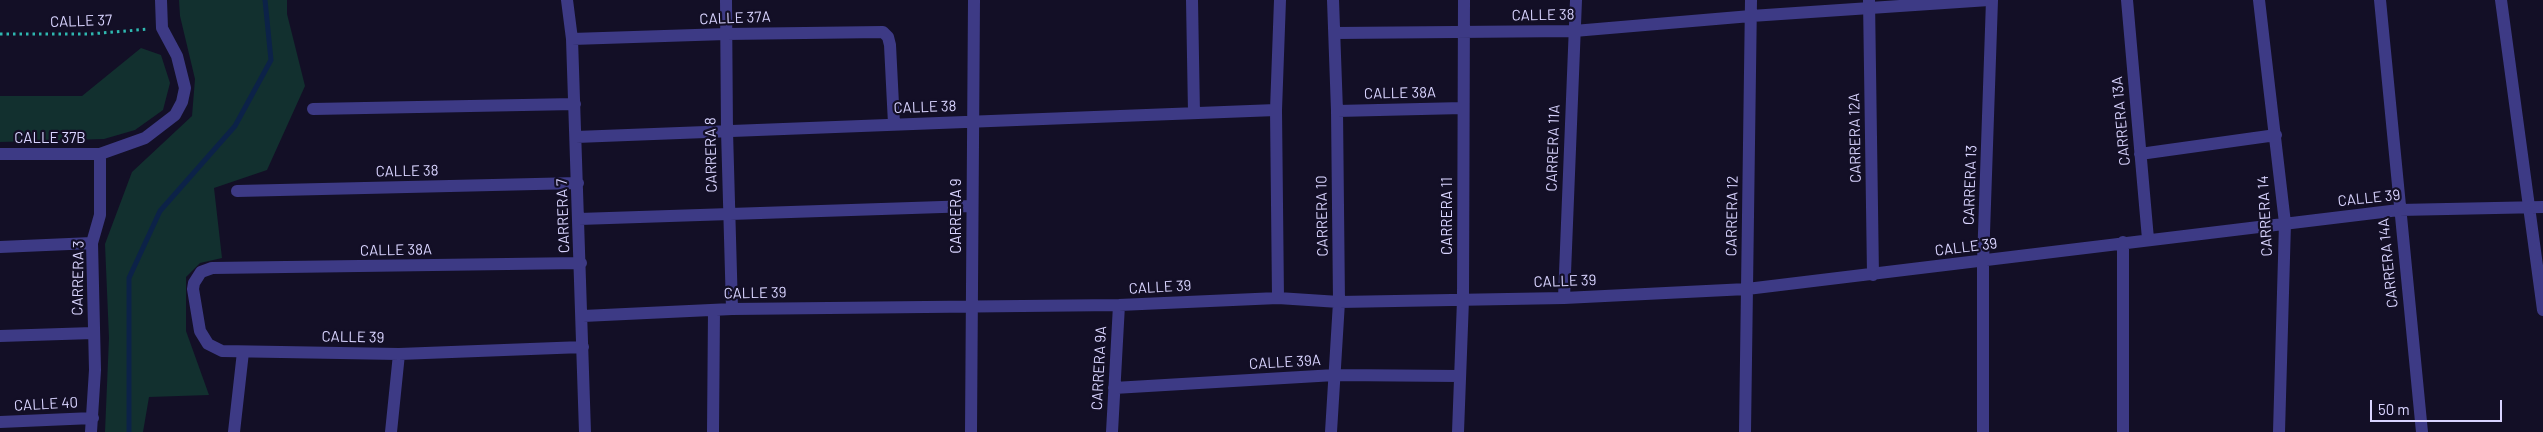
<!DOCTYPE html>
<style>
body{margin:0}
#map{position:relative;width:2543px;height:432px;overflow:hidden;background:#130f26;font-family:Barlow,sans-serif}
canvas{display:block}
.scale{position:absolute;left:2370px;top:400px;width:132px;height:22px;box-sizing:border-box;border:2px solid #d9d4ff;border-top:0;padding-left:6px;font-size:15px;line-height:18px;white-space:nowrap;color:#d9d4ff;-webkit-text-stroke:4px #130f26;paint-order:stroke}
</style>
<div id="map">
<canvas width="2543" height="432"></canvas>
<div class="scale">50 m</div>
</div>
<script>
const ctx = document.querySelector('canvas').getContext('2d');
ctx.lineJoin = 'round';
function fill(path, color) { ctx.fillStyle = color; ctx.fill(path, 'evenodd'); }
const shape = rows => new Path2D(rows.map(r => 'M' + r).join(''));
function stroke(path, color, width, dash) { ctx.strokeStyle = color; ctx.lineWidth = width; ctx.lineCap = dash ? 'butt' : 'round'; ctx.setLineDash(dash || []); ctx.stroke(path); }
function drawText(font, color, halo, rows, align = 'center') {
  ctx.font = font + ' Barlow,sans-serif'; ctx.lineWidth = 4.5; ctx.setLineDash([]); ctx.textBaseline = 'middle'; ctx.strokeStyle = halo; ctx.fillStyle = color; for (const [text, x, y, turn = 0] of rows) {
    ctx.save(); ctx.translate(x, y); ctx.rotate((+turn || 0) * Math.PI / 180); ctx.textAlign = isNaN(turn) ? turn : align; if (halo) ctx.strokeText(text, 0, 0); ctx.fillText(text, 0, 0); ctx.restore();
  }
}
fill(shape([
 [179,0,287,0,287,14,305,86,267,170,214,188,222,258,200,263,186,277,186,331,209,395,149,397,143,432,105,432,109,338,105,244,132,172,192,116,195,79,180,16],
 [141,48,161,55,170,83,163,110,135,130,104,139,0,142,0,96,82,96]
]), '#12302f');
stroke(shape([
 [129,432,129,278,160,211,235,126,271,60,265,0]
]), '#0c2248', 5);
stroke(shape([
 [0,34,90,34,149,29]
]), '#2fb8b0', 3, [2.5, 4]);
stroke(shape([
 [567,0,572,39,585,432],
 [726,0,727,131,732,309],
 [1192,0,1194,113],
 [1869,0,1873,275],
 [2127,0,2148,239],
 [2259,0,2285,223,2279,432],
 [2380,0,2422,432],
 [2501,0,2543,310],
 [1336,33,1574,31,1751,16,1989,0],
 [572,39,726,34,883,32,888,37,890,45,894,124],
 [313,109,575,104],
 [1337,111,1463,108],
 [576,137,1276,110],
 [0,154,100,154,145,138,175,115,182,102,185,88,177,56,162,28,161,0],
 [2140,154,2276,135],
 [237,191,578,183],
 [579,219,972,206],
 [2123,242,2123,432],
 [0,247,92,243],
 [581,263,212,268,201,272,194,283,193,289,200,331,208,344,222,351,399,354,583,347],
 [1278,298,1276,110,1280,0],
 [1564,298,1576,0],
 [583,316,732,309,1119,305,1278,298,1339,302,1564,298,1747,289,2399,210,2543,207],
 [0,336,93,333],
 [1114,388,1335,375,1459,376],
 [0,422,93,418],
 [91,432,95,370,92,243,100,215,100,154],
 [234,432,243,352],
 [391,432,399,354],
 [713,432,714,310],
 [971,432,974,0],
 [1112,432,1119,305],
 [1331,432,1339,302,1337,111,1333,0],
 [1458,432,1463,300,1464,0],
 [1745,432,1751,0],
 [1983,432,1983,262,1992,0]
]), '#3d3a85', 12);
drawText('15px', '#d9d4ff', '#130f26', [
 ["CALLE 38",1543,15,-1],
 ["CALLE 37A",735,18,-2],
 ["CALLE 37",81,21,-2],
 ["CALLE 38A",1400,93,-1],
 ["CALLE 38",925,107,-2],
 ["CARRERA 13A",2121,121,-95],
 ["CALLE 37B",50,138],
 ["CARRERA 12A",1855,138,-91],
 ["CARRERA 11A",1553,148,-88],
 ["CARRERA 8",711,155,-91],
 ["CALLE 38",407,171,-1],
 ["CARRERA 13",1970,185,-88],
 ["CALLE 39",2369,198,-6],
 ["CARRERA 7",563,216,-92],
 ["CARRERA 9",956,216,-90],
 ["CARRERA 10",1322,216,-91],
 ["CARRERA 11",1447,216,-90],
 ["CARRERA 12",1732,216,-89],
 ["CARRERA 14",2265,216,-93],
 ["CALLE 39",1966,247,-7],
 ["CALLE 38A",396,250,-1],
 ["CARRERA 14A",2388,263,-96],
 ["CARRERA 3",78,278,-89],
 ["CALLE 39",1565,281,-2],
 ["CALLE 39",1160,287,-3],
 ["CALLE 39",755,293,-1],
 ["CALLE 39",353,337,1],
 ["CALLE 39A",1285,362,-3],
 ["CARRERA 9A",1099,368,-87],
 ["CALLE 40",46,404,-3]
]);
</script>
